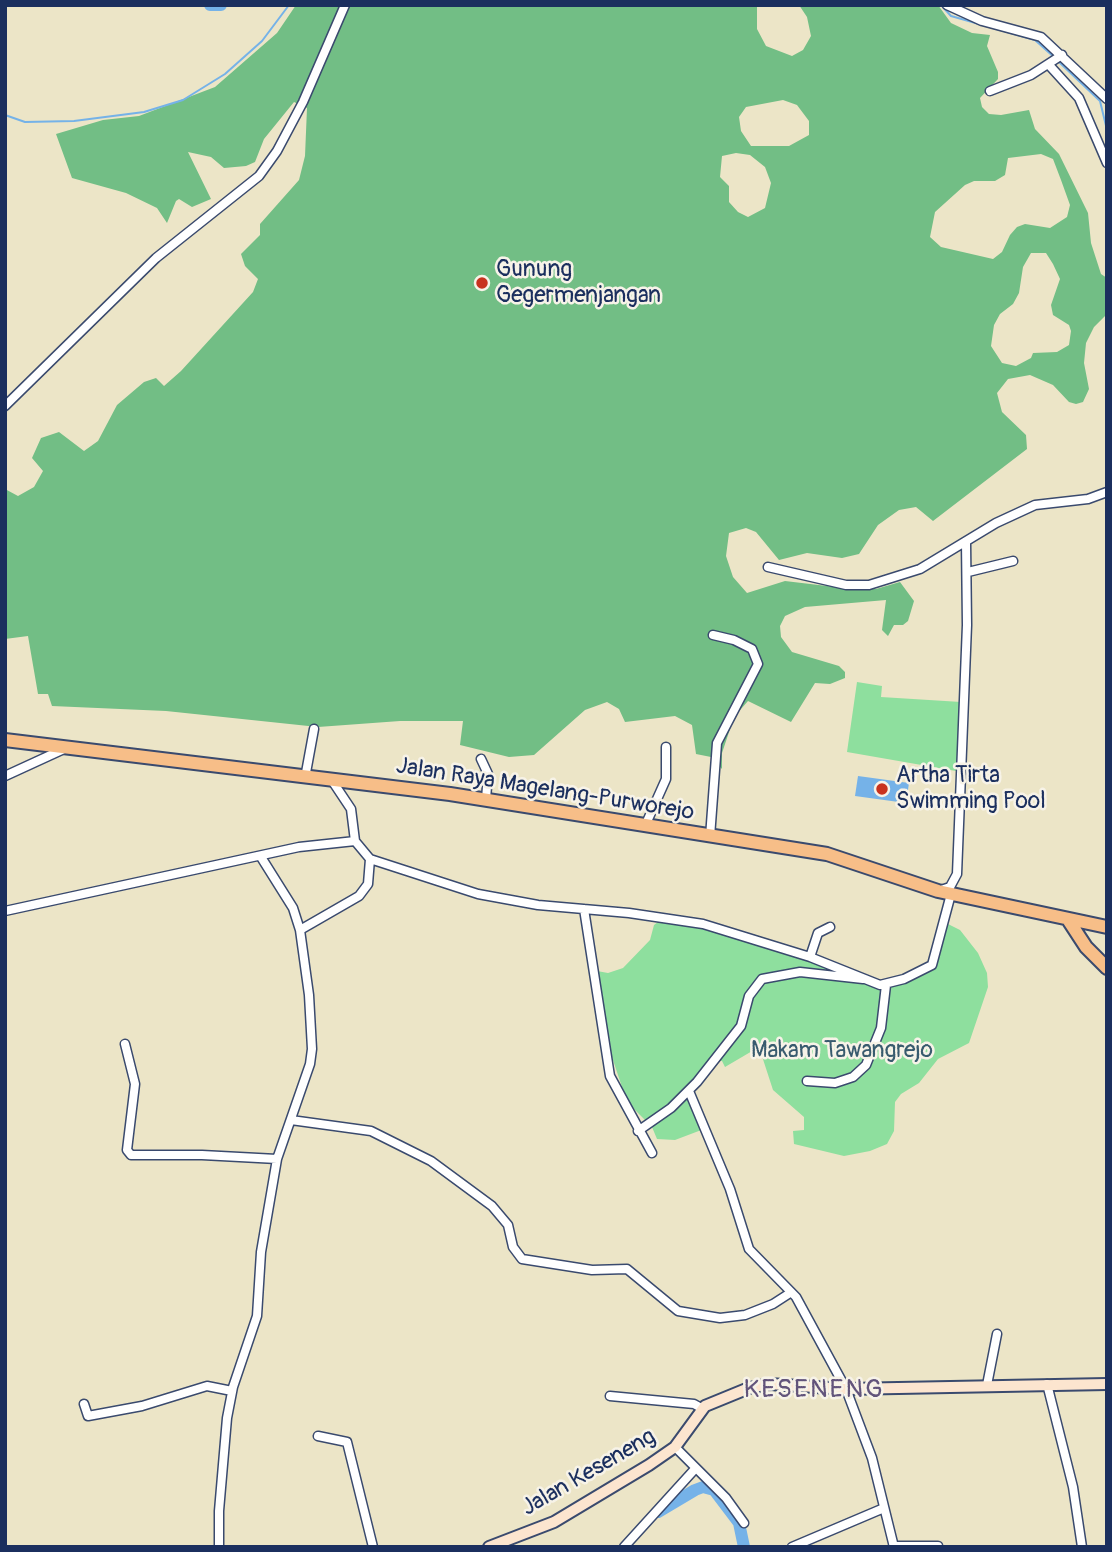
<!DOCTYPE html>
<style>
body{margin:0}
#map{position:relative;width:1112px;height:1552px;overflow:hidden;background:#ece5c7;font-family:Pangolin,sans-serif}
canvas{display:block}
.frame{position:absolute;inset:0;border:7px solid #1b2f5e;pointer-events:none}
</style>
<div id="map">
<canvas width="1112" height="1552"></canvas>
<div class="frame"></div>
</div>
<script>
const ctx = document.querySelector('canvas').getContext('2d');
ctx.lineJoin = 'round';
function fill(path, color) { ctx.fillStyle = color; ctx.fill(path, 'evenodd'); }
const shape = rows => new Path2D(rows.map(r => 'M' + r).join(''));
function stroke(path, color, width, dash) { ctx.strokeStyle = color; ctx.lineWidth = width; ctx.lineCap = dash ? 'butt' : 'round'; ctx.setLineDash(dash || []); ctx.stroke(path); }
function drawText(font, color, halo, rows, align = 'center') {
  ctx.font = font + ' Pangolin,sans-serif'; ctx.lineWidth = 5; ctx.setLineDash([]); ctx.textBaseline = 'middle'; ctx.strokeStyle = halo; ctx.fillStyle = color; for (const [text, x, y, turn = 0] of rows) {
    ctx.save(); ctx.translate(x, y); ctx.rotate((+turn || 0) * Math.PI / 180); ctx.textAlign = isNaN(turn) ? turn : align; if (halo) ctx.strokeText(text, 0, 0); ctx.fillText(text, 0, 0); ctx.restore();
  }
}
fill(shape([
 [857,682,882,686,881,697,961,702,956,771,847,752],
 [662,919,692,924,889,984,935,964,948,924,960,930,978,953,987,973,988,987,969,1043,938,1059,919,1083,901,1094,895,1102,894,1131,887,1144,870,1151,844,1156,794,1144,793,1131,804,1130,804,1117,773,1090,759,1047,725,1067,722,1061,715,1061,696,1086,692,1095,704,1129,675,1140,657,1139,652,1127,627,1102,598,1015,597,971,608,973,623,968,650,940,654,925]
]), '#8edf9e');
fill(shape([
 [296,5,757,5,757,29,766,46,792,56,803,50,811,36,807,17,799,5,938,5,951,23,972,33,990,35,987,46,998,72,998,79,980,98,982,107,989,114,1001,115,1029,110,1035,129,1059,154,1088,213,1091,243,1101,274,1107,278,1107,314,1094,327,1086,343,1084,363,1089,389,1083,402,1076,404,1069,402,1053,385,1030,375,1008,379,997,393,1002,412,1026,435,1027,449,933,521,916,507,899,510,878,525,859,554,842,558,807,553,779,560,756,532,746,528,729,533,726,556,733,577,747,593,785,581,852,589,876,589,900,582,914,601,908,621,903,625,894,625,888,636,882,630,886,600,805,607,785,616,780,626,781,637,792,652,839,666,845,672,845,678,830,684,815,683,791,722,748,701,734,717,722,753,722,769,711,757,696,754,692,725,675,716,625,722,619,709,607,702,585,710,534,755,509,757,460,745,463,721,400,721,318,727,166,711,52,706,48,694,38,694,28,636,5,639,5,489,18,496,34,487,43,471,32,458,41,438,59,432,84,451,98,441,117,405,144,382,156,378,164,386,181,371,253,292,258,279,245,266,241,254,260,235,260,224,299,180,305,156,307,108,294,102,264,139,255,162,246,166,224,168,211,157,188,152,211,199,192,207,179,199,176,201,167,223,157,208,126,193,72,178,56,134,103,120,139,116,215,87,277,33],
 [783,100,797,105,809,121,809,135,789,146,751,146,741,131,739,117,746,107],
 [736,153,750,155,765,167,771,183,765,208,748,217,738,212,729,202,729,186,720,177,722,156],
 [1041,154,1053,159,1061,180,1070,205,1067,217,1050,228,1025,224,1017,227,1010,235,1002,252,993,259,941,247,930,237,935,212,965,185,974,181,995,181,1005,175,1008,158],
 [1031,253,1046,253,1053,264,1060,279,1051,305,1053,315,1069,325,1071,331,1069,345,1057,352,1033,353,1031,358,1016,366,1002,363,991,346,994,325,1000,314,1013,304,1019,293,1023,267]
]), '#72be85');
fill(shape([
 [858,776,909,783,906,803,855,796]
]), '#75b2e8');
stroke(shape([
 [941,5,951,16,1035,40,1055,58],
 [1059,62,1100,101,1107,130],
 [5,115,25,122,74,121,144,112,183,100,225,74,262,41,289,5]
]), '#75b2e8', 2);
stroke(shape([
 [210,5,221,5],
 [658,1512,695,1490,703,1487,714,1490,739,1523,744,1547]
]), '#75b2e8', 12);
const street = shape([
 [947,5,982,21,1041,37,1107,99],
 [1049,65,1079,98,1107,163],
 [990,91,1031,75,1062,55],
 [5,406,156,258,259,176,277,151,303,102,345,5],
 [768,567,846,585,869,585,920,569,996,523,1035,505,1088,499,1107,492],
 [968,572,1013,561],
 [481,759,488,774,486,799],
 [5,776,66,748],
 [305,778,314,729],
 [331,779,351,809,355,841],
 [645,826,666,779,666,747],
 [710,837,717,743,758,664,752,649,734,640,713,635],
 [941,890,950,887,957,874,967,625,966,542],
 [584,909,610,1076,652,1153],
 [5,911,299,847,355,841,370,859,478,894,538,905,629,913,703,924,810,957,880,985,904,979,932,965,951,894],
 [300,930,359,896,368,884,370,859],
 [810,957,818,933,830,927],
 [125,1044,135,1084,127,1150,131,1155,202,1155,277,1159],
 [807,1081,835,1083,853,1077,866,1065,881,1028,886,985],
 [689,1091,730,1189,749,1249,796,1297,846,1389,872,1458,894,1547],
 [291,1120,371,1131,431,1161,492,1206,508,1225,513,1247,522,1259,592,1270,627,1269,678,1311,720,1318,745,1315,773,1304,790,1293],
 [638,1131,671,1108,697,1082,741,1026,749,996,762,979,800,972,863,979],
 [1047,1384,1073,1487,1082,1547],
 [987,1385,997,1334],
 [610,1396,694,1404,703,1409],
 [84,1404,88,1416,142,1406,207,1386,232,1391],
 [318,1436,347,1442,373,1547],
 [675,1447,726,1498,744,1523],
 [893,1546,938,1546],
 [219,1547,219,1511,227,1418,233,1387,257,1316,261,1252,277,1159,310,1064,312,1049,309,995,300,930,293,908,261,857],
 [624,1547,694,1470],
 [792,1547,884,1508]
]);
const secondary = shape([
 [489,1547,554,1522,649,1465,675,1447,705,1406,749,1388,769,1384,846,1389,1107,1384]
]);
const primary = shape([
 [5,740,450,794,827,854,938,891,1107,927],
 [1069,921,1086,947,1107,968]
]);
stroke(street, '#3a4a6e', 11);
stroke(secondary, '#3a4a6e', 14);
stroke(primary, '#3a4a6e', 16);
stroke(street, '#fff', 8);
stroke(secondary, '#fce5cf', 10);
stroke(primary, '#f7be88', 12);
for (const [x, y, r, color] of [
 [482,283,7,"#c8321e"],
 [882,789,7,"#c8321e"]
]) { const dot = new Path2D(); dot.arc(x, y, r, 0, 2 * Math.PI); ctx.fillStyle = color; ctx.fill(dot); stroke(dot, '#f7f3e8', 2.5); }
drawText('23px', '#1b2f5e', '#f7f3e8', [
 ["Gunung",496,270],
 ["Gegermenjangan",496,296],
 ["Artha Tirta",896,776],
 ["Swimming Pool",896,802]
], 'left');
drawText('23px', '#1b2f5e', '#f7f3e8', [
 ["Jalan Raya Magelang-Purworejo",545,790,9],
 ["Jalan Keseneng",589,1473,-30]
]);
drawText('23px', '#385b6e', '#f7f3e8', [
 ["Makam Tawangrejo",842,1051]
]);
ctx.letterSpacing = '2px';
drawText('26px', '#62547b', '#f7f3e8', [
 ["KESENENG",814,1390]
]);
ctx.letterSpacing = '0px';
</script>
